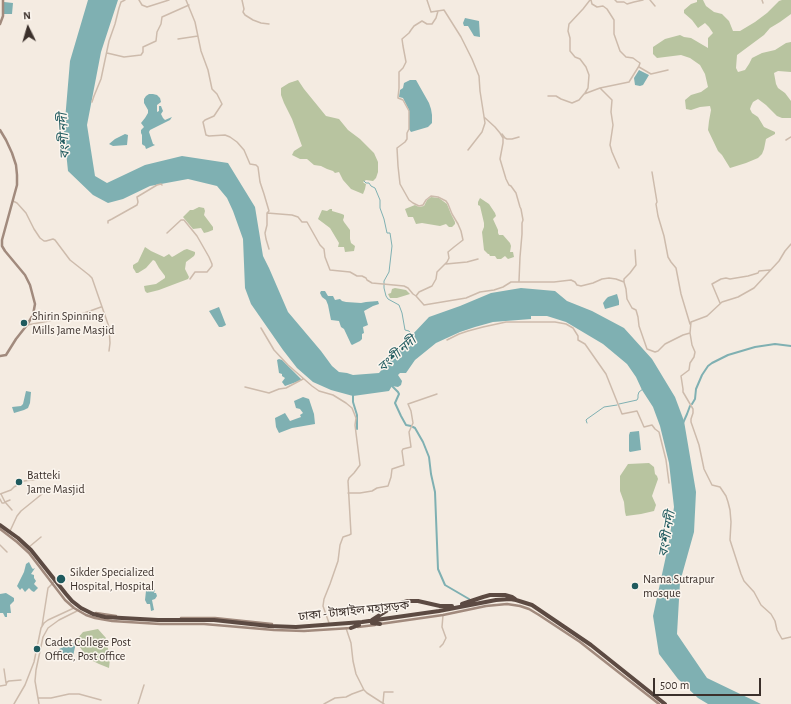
<!DOCTYPE html>
<meta charset="utf-8">
<style>
body{margin:0}
#map{position:relative;width:791px;height:704px;overflow:hidden;background:#f4ebe1;font-family:"Alegreya Sans",sans-serif}
canvas{display:block}
.north{position:absolute;left:8px;top:8px;width:40px;height:40px;-webkit-text-stroke:3px #fbf5ee;paint-order:stroke;rotate:355deg;font-size:11px;font-weight:700;line-height:16px;text-align:center;color:#3b302b}
.north::after{content:'';display:block;margin:auto;width:14px;height:18px;background:#3b302b;clip-path:polygon(50% 0,100% 100%,50% 72%,0 100%)}
.scale{position:absolute;left:653px;top:678px;width:108px;height:18px;box-sizing:border-box;border:2px solid #3b302b;border-top:0;padding-left:5px;font-size:12px;line-height:14px;white-space:nowrap;color:#3b302b;-webkit-text-stroke:3px #fbf5ee;paint-order:stroke}
</style>
<div id="map">
<canvas width="791" height="704"></canvas>
<div class="north">N</div>
<div class="scale">500 m</div>
</div>
<script>
const ctx = document.querySelector('canvas').getContext('2d');
ctx.lineJoin = 'round';
function fill(path, color) { ctx.fillStyle = color; ctx.fill(path, 'evenodd'); }
const shape = rows => new Path2D(rows.map(r => 'M' + r).join(''));
function stroke(path, color, width, dash) { ctx.strokeStyle = color; ctx.lineWidth = width; ctx.lineCap = dash ? 'butt' : 'round'; ctx.setLineDash(dash || []); ctx.stroke(path); }
function drawText(font, color, halo, rows, align = 'center') {
  ctx.font = font + ' "Alegreya Sans","Noto Sans Bengali",sans-serif'; ctx.lineWidth = 3; ctx.setLineDash([]); ctx.textBaseline = 'middle'; ctx.strokeStyle = halo; ctx.fillStyle = color; for (const [text, x, y, turn = 0] of rows) {
    ctx.save(); ctx.translate(x, y); ctx.rotate((+turn || 0) * Math.PI / 180); ctx.textAlign = isNaN(turn) ? turn : align; if (halo) ctx.strokeText(text, 0, 0); ctx.fillText(text, 0, 0); ctx.restore();
  }
}
fill(shape([
 [697,0,703,0,706,6,714,12,722,14,729,21,733,31,740,31,755,22,767,13,779,1,782,0,791,0,791,14,780,22,770,28,764,35,737,55,736,68,738,72,745,70,749,64,752,58,762,53,775,50,786,43,791,42,791,72,778,71,774,73,776,84,778,88,785,93,791,101,791,118,782,118,777,116,766,105,758,99,753,102,751,106,750,109,752,113,758,117,764,127,775,132,775,134,766,139,764,149,762,154,758,158,746,163,730,168,722,155,718,151,708,130,709,121,711,110,710,106,700,107,691,110,686,109,685,100,691,95,701,92,708,87,705,74,700,65,690,58,681,55,657,58,653,54,653,47,665,39,680,35,684,37,691,38,708,48,708,38,713,33,709,27,705,23,698,28,692,20,684,13,684,10,691,4,697,2],
 [298,80,304,89,326,116,339,119,348,130,360,139,374,153,378,162,378,172,376,178,373,181,366,180,363,182,364,183,366,184,365,189,363,194,351,189,343,180,339,172,335,173,333,171,327,169,321,166,314,165,307,159,300,159,292,155,294,151,302,146,292,119,284,103,281,95,281,88,289,83],
 [431,197,439,198,447,204,451,214,455,222,455,224,452,227,449,227,446,224,440,226,422,223,416,224,413,217,408,217,405,209,415,205,419,207,424,206,427,200],
 [480,198,489,204,495,213,496,216,493,219,498,230,498,233,499,235,503,235,510,243,511,246,510,252,513,252,514,257,508,259,505,256,501,259,497,259,495,256,490,256,489,254,488,254,484,250,482,232,484,227,484,223,480,206,478,205,478,202],
 [199,207,204,208,205,211,204,215,213,227,213,230,208,232,204,233,201,228,193,229,183,217,190,210,193,210],
 [330,209,332,209,332,211,342,214,344,215,344,217,343,220,344,222,350,230,350,239,351,243,355,246,354,251,345,252,344,247,338,247,339,243,330,228,318,219,322,210,327,211],
 [145,247,151,251,164,257,169,254,172,257,174,256,184,250,187,249,195,252,195,254,194,256,186,262,185,269,189,277,188,279,159,290,147,293,145,291,144,286,156,284,165,278,165,276,159,268,155,261,153,260,146,268,138,273,136,273,135,271,133,268,133,265,138,262],
 [395,288,406,290,410,294,397,298,390,298,388,294,391,293,392,289],
 [649,463,654,467,655,474,657,476,658,479,652,496,656,505,654,511,641,514,626,516,625,512,624,502,620,491,620,476,628,464],
 [98,629,106,638,110,659,109,668,99,664,87,658,80,647,77,639,83,632]
]), '#b8c4a0');
fill(shape([
 [88,0,118,0,101,52,87,125,95,176,107,183,145,165,182,156,228,163,255,207,263,256,269,268,288,312,321,351,332,366,339,372,347,373,353,375,379,373,405,341,412,335,429,317,460,306,491,293,521,288,555,291,567,301,592,311,624,328,652,359,675,397,684,421,696,492,694,532,680,582,677,634,707,678,761,704,708,704,698,698,678,679,659,654,653,616,669,542,674,507,669,463,660,426,653,407,642,390,636,377,627,364,603,344,566,322,547,316,531,316,531,319,493,322,475,327,460,332,436,343,415,360,406,373,400,373,398,375,402,381,401,385,398,387,392,386,389,391,353,396,331,390,313,382,297,368,283,350,251,304,245,288,243,239,233,211,227,198,217,186,188,179,150,186,123,199,108,203,93,195,68,171,64,132,70,61],
 [4,2,13,3,12,14,4,14],
 [465,18,479,21,480,37,474,36,468,26,464,26,463,23],
 [639,70,649,75,643,85,640,86,635,85,634,78],
 [410,80,416,80,429,103,431,109,432,115,432,123,428,127,411,132,409,129,409,110,403,98,399,97,400,90,403,88,404,83],
 [149,94,153,94,157,95,160,98,161,102,157,105,157,112,159,111,159,106,161,106,163,111,161,114,163,118,165,120,172,117,170,120,150,130,149,132,153,144,155,145,146,149,145,146,143,145,142,144,142,135,141,133,141,130,144,127,141,123,145,118,148,113,148,110,144,103,144,99,146,96],
 [125,134,128,135,127,145,113,146,109,144,115,139],
 [321,291,325,291,328,296,333,296,335,300,340,299,342,301,346,302,361,303,366,302,378,301,379,304,373,306,364,311,368,325,363,327,364,333,362,334,362,339,360,341,352,345,351,344,344,329,341,327,339,321,331,320,328,305,326,300,322,297,320,293],
 [617,294,619,301,619,305,605,309,603,303,606,299,608,297],
 [219,307,226,325,222,327,219,327,209,311],
 [279,359,282,360,302,380,285,386,282,382,285,378,282,376,282,374,279,373,277,360],
 [26,391,31,392,30,403,28,408,24,410,14,413,12,407,21,406,23,404],
 [303,397,309,399,314,414,315,424,292,428,279,433,276,427,275,418,285,413,290,421,301,417,300,415,303,413,300,409,296,408,294,401],
 [639,431,641,450,630,452,629,451,629,435,630,432],
 [29,562,32,568,33,569,35,568,31,574,34,575,34,578,36,581,34,584,38,588,34,592,32,591,29,588,25,592,22,588,20,590,17,586,24,572,26,564],
 [147,584,155,590,154,593,156,593,157,596,155,599,152,600,154,610,151,611,150,604,147,604,145,600,146,591,145,586],
 [6,593,14,598,14,601,10,605,11,613,7,613,7,617,5,617,3,613,0,613,0,594],
 [73,643,76,643,73,656,61,655,59,649]
]), '#7fb0b2');
stroke(shape([
 [364,181,366,183,369,183,371,186,375,188,380,200,380,208,384,219,387,233,390,233,392,246,389,272,384,281,384,288,386,296,388,299,399,305,402,313,405,330,409,331,412,335],
 [619,404,637,400,638,398,638,395,639,392,643,389],
 [587,423,586,420,587,419,604,407,617,405]
]), '#7fb0b2', 1);
stroke(shape([
 [391,385,398,392,399,394,395,403,401,416,406,425,411,426],
 [353,395,353,402,357,415,357,429],
 [692,404,695,399,696,389,702,375,708,366,712,363,728,355,755,347,775,344,791,346],
 [683,423,687,414,690,406],
 [413,427,415,428,423,442,429,457,431,474,435,492,438,569,445,585,469,599]
]), '#7fb0b2', 2);
stroke(shape([
 [139,0,142,5,147,7,169,0],
 [186,0,195,22,201,51,208,70,212,89,217,94,222,104,214,116,205,120,203,122,206,135,209,136,225,135,230,137,237,142,244,150,250,164,256,165,258,167,260,182,264,194,269,211,267,213,267,225,265,233,266,239,269,249],
 [242,0,244,9,243,12,245,15,253,20,261,23,269,24],
 [427,0,431,12,444,10,461,37,472,59,479,76,480,91,485,123,482,132,468,150],
 [615,0,617,2,624,2,627,4,634,2,643,0],
 [650,0,655,6],
 [762,0,763,3],
 [178,39,198,36],
 [107,53,124,57,141,55,143,52,143,47,156,41,157,32,161,24,162,17,189,5],
 [639,67,651,74,668,70],
 [600,88,612,100,611,112,613,125,610,145,612,152,619,168],
 [585,93,588,88,589,75,586,67,580,59,575,57,570,51,570,38,568,31,569,24,583,9,590,0],
 [548,96,556,96,561,99,572,103,579,100,584,94,600,88,629,82,639,66,640,63,637,61,633,58,626,57,620,51,614,34,614,20,607,9,603,6,597,7,592,4,591,0],
 [92,102,94,96,101,79,109,41,115,24,119,8,121,2,125,0],
 [484,117,495,127,500,133,503,138,503,143,500,159,506,179,509,185,511,186,516,193,520,207,521,209,523,220,522,223,522,234,520,257,519,281],
 [502,134,505,138,507,139,512,139,519,137],
 [786,140,791,137],
 [652,172,657,202,656,204,658,216,664,236,668,257,671,262,676,268,681,294,690,324],
 [13,201,17,203,26,213,34,229,40,238,44,241,46,241,53,239,55,240,70,260,89,275,92,278,109,327,110,343,109,351],
 [267,213,292,215,298,217,302,222,307,222,320,245,324,249,325,257,330,270,350,272,357,276,362,276,366,278,367,280,372,283,383,284,404,286,408,288,413,294,416,296,424,305,466,298,480,292,494,290,503,287,511,282,554,282,571,280,575,282,577,285,581,286,593,283,602,279,609,278,616,279,624,282,626,289,627,299,632,308,636,310,638,317,639,326,647,349,655,352,658,351,665,344,683,335,690,333],
 [108,223,108,221,112,219,137,205,138,202,137,197,157,185,161,184,162,185],
 [167,233,181,220,184,220,197,236,209,257,212,264,212,266,207,272,195,272,190,279],
 [791,244,785,251,779,261,754,288,738,297,722,302,707,316,691,322,690,333,692,345,695,352,694,357,690,363,689,370,681,376,683,389,683,392,693,409,693,413,691,419,691,422,699,445,704,469,712,485,720,487,726,496,728,502,730,510,731,522,730,540,741,574,744,581,754,592,761,605,771,614,775,621,777,630,782,639,791,637],
 [446,264,467,262,478,259],
 [624,282,624,279,630,273,636,265,635,250],
 [416,296,419,292,432,286,436,279,437,272,447,262,449,258,448,252,454,247,463,240,461,231,458,224,452,214,448,204,446,201,438,197,431,196,426,200,423,205,419,206,413,203,409,200,400,184,398,166,397,148,405,142,407,139,407,133,409,129,409,111,403,100,398,98,398,97,399,88,399,72,403,68,406,62,403,46,402,39,409,33,411,30,414,26,422,21,427,24,432,24,436,18,438,11],
 [720,303,712,284,721,279,726,278,730,279,748,276,758,273,759,271,770,270],
 [27,325,76,316,101,307],
 [261,328,274,350,288,365,312,386,319,391,333,395,346,403,352,408,356,418,355,425,360,465,354,473,349,478,348,481,351,534,349,535,343,537,340,545,338,561,330,584,324,599,323,606,329,623],
 [447,340,459,334,468,331,483,327,506,322,555,322,566,324,573,328,578,336,578,340,585,344,606,374,622,414,637,411,644,427,652,425,655,429,659,432,666,460,669,483],
 [245,387,269,393,279,389,286,388,303,379],
 [40,473,39,479,46,479],
 [348,493,360,493,372,491,377,488,388,486,391,477,392,469,404,465,402,451,403,449,411,447,409,432,413,423,411,411,408,404,437,394],
 [0,494,11,490,14,487,24,481,39,479],
 [0,499,2,503,4,503,5,502,1,494],
 [10,500,5,502,12,510],
 [10,531,17,516,21,511,42,494],
 [0,545,7,552],
 [29,547,41,537],
 [42,626,48,588,54,582],
 [346,628,351,643,353,661,356,674,364,690,367,693,384,704],
 [440,647,443,644,446,638,442,627,443,615],
 [4,669,6,683],
 [0,686,6,685,7,682,9,681,21,680],
 [38,698,51,698,69,694,79,694,101,700],
 [383,703,384,692,393,692],
 [14,704,25,685,34,662,41,628,44,623,48,620,74,608],
 [39,704,35,681,36,670,43,637,48,628,59,620,77,611],
 [138,704,144,685],
 [324,704,335,698,346,697,352,694,363,690]
]), '#cdbbac', 1.5);
stroke(shape([
 [0,24,3,16,3,0],
 [0,130,6,140,12,153,16,165,17,175,17,185,2,240,2,246,5,251,25,275,30,285,35,304,33,315,27,325,16,339,6,355,0,356],
 [0,529,17,542,29,553,65,600,74,608,86,615,95,618,112,621,160,624,204,624,274,630,304,631,351,628],
 [96,613,116,616],
 [181,618,215,618,272,624],
 [380,624,443,615,486,606,507,604,520,606,529,609,539,615,580,642,659,704],
 [358,627,375,625]
]), '#a18a7d', 2.5);
stroke(shape([
 [0,525,18,538,31,550,66,594,72,601,81,608,93,614,105,617,122,618,158,620,214,620,269,626,296,627,362,622,439,611,496,600,510,599,516,600,532,605,591,645,665,704],
 [462,604,483,597,490,595,505,595,512,597,515,599],
 [372,620,397,604,408,601,418,601,440,606,452,606],
 [372,623,380,624],
 [351,628,359,625]
]), '#5c4a42', 4);
for (const [x, y, r, color] of [
 [24,323,4,"#1f5a5e"],
 [19,482,4,"#1f5a5e"],
 [61,579,5,"#1f5a5e"],
 [635,586,4,"#1f5a5e"],
 [37,649,4,"#1f5a5e"]
]) { const dot = new Path2D(); dot.arc(x, y, r, 0, 2 * Math.PI); ctx.fillStyle = color; ctx.fill(dot); stroke(dot, '#fbf5ee', 1.5); }
drawText('12px', '#3b302b', '#fbf5ee', [
 ["Shirin Spinning",32,316],
 ["Mills Jame Masjid",32,330],
 ["Batteki",27,475],
 ["Jame Masjid",27,489],
 ["Sikder Specialized",70,572],
 ["Hospital, Hospital",70,586],
 ["Nama Sutrapur",643,579],
 ["mosque",643,593],
 ["Cadet College Post",45,642],
 ["Office, Post office",45,656]
], 'left');
drawText('12px', '#3b302b', '#fbf5ee', [
 ["ঢাকা - টাঙ্গাইল মহাসড়ক",354,611,-6]
]);
drawText('italic 13px', '#1f5a5e', '#fbf5ee', [
 ["বংশী নদী",64,136,-93],
 ["বংশী নদী",397,354,-42],
 ["বংশী নদী",667,534,-80]
]);
</script>
